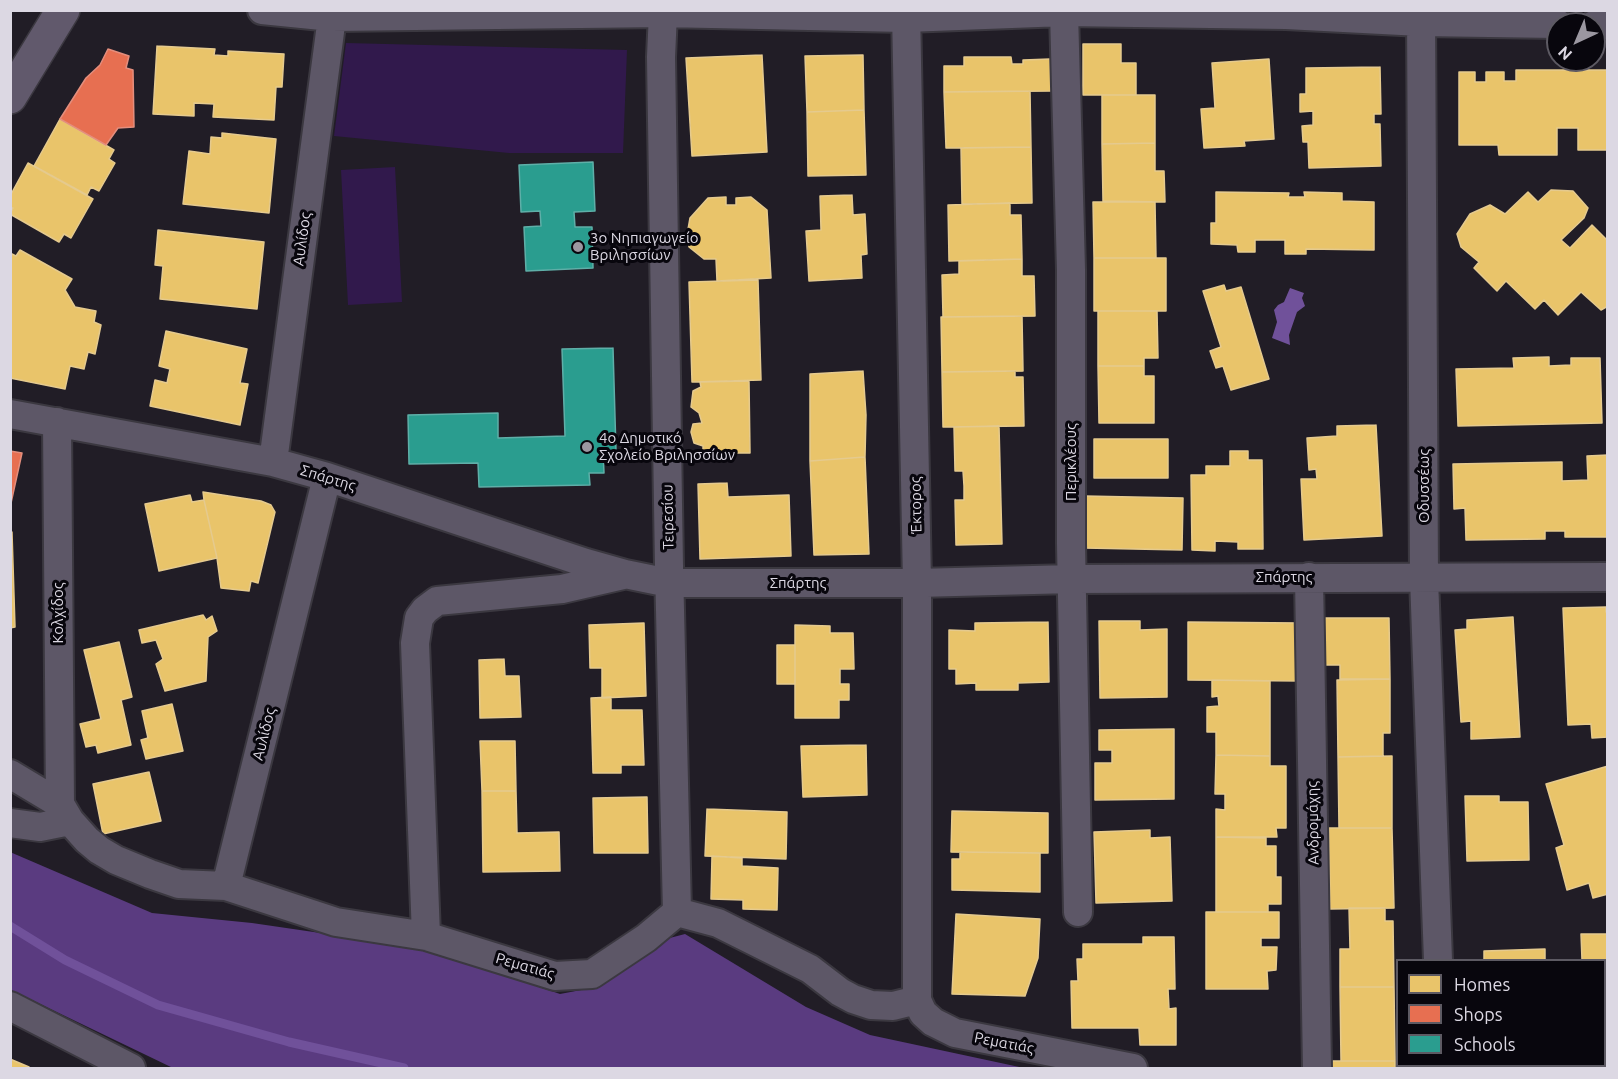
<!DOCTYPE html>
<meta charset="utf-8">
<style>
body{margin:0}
#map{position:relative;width:1618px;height:1079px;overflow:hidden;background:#211d26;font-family:Ubuntu,sans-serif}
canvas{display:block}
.frame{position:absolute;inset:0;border:12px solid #dcd8e3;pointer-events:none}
.legend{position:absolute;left:1396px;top:959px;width:210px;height:108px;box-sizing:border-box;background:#08060d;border:2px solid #5d5a63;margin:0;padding:8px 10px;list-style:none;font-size:18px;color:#dcd8e3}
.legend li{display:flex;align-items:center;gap:12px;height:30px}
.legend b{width:30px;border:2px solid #5d5a63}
.north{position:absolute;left:1546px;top:12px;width:60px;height:60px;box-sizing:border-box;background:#08060d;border:2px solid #5d5a63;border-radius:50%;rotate:224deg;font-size:16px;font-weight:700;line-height:24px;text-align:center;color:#dcd8e3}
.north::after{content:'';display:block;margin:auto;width:21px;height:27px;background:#9b97a1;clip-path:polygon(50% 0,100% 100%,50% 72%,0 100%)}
</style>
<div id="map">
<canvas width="1618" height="1079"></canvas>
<div class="frame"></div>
<ul class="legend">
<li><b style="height:16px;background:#e9c46a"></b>Homes</li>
<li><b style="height:16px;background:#e76f51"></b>Shops</li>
<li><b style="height:16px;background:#2a9d8f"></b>Schools</li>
</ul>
<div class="north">N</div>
</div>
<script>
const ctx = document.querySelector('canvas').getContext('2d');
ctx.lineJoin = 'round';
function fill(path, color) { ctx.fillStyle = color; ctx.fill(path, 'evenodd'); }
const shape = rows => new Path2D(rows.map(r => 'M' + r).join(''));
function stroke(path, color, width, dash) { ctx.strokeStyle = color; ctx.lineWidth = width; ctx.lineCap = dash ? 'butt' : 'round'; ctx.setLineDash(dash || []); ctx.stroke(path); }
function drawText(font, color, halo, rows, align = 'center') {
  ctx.font = font + ' Ubuntu,sans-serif'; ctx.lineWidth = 6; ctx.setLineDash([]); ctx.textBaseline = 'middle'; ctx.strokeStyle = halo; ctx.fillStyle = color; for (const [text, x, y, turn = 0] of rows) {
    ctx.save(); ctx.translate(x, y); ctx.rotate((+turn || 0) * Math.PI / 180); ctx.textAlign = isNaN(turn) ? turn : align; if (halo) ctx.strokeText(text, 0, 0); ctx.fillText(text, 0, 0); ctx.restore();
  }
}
fill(shape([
 [346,43,627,50,623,153,509,153,334,136],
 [395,167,402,302,348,305,341,170]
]), '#31194c');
fill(shape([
 [10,852,152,913,252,923,423,948,560,994,597,987,662,940,685,934,806,1007,870,1035,1024,1068,173,1068,11,990]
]), '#5a3b80');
fill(shape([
 [1290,288,1304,293,1302,298,1305,306,1297,312,1289,335,1290,345,1272,338,1277,322,1274,310,1278,305,1284,302]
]), '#70519a');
const homes = shape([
 [1083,44,1121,44,1121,63,1136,63,1136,95,1083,95,1083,44],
 [157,46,215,49,214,55,228,56,228,51,284,54,282,87,276,87,274,120,213,117,214,104,194,103,194,116,153,114,157,46],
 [762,55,767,152,692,156,686,58,762,55],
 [863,55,864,110,807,112,805,56,863,55],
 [964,57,1011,57,1012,64,1023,64,1023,60,1050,59,1051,91,944,92,944,66,964,66,964,57],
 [1269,59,1274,139,1244,141,1245,146,1204,148,1201,109,1215,108,1212,63,1269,59],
 [1380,67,1381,114,1374,114,1374,124,1380,124,1381,166,1309,168,1308,142,1303,142,1302,126,1313,125,1313,111,1300,112,1300,94,1306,94,1306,68,1380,67],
 [1516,70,1608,70,1608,150,1578,150,1578,128,1557,128,1557,155,1499,155,1498,145,1459,145,1459,72,1475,72,1475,82,1486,82,1486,72,1504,72,1504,81,1516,81,1516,70],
 [1030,91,1031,147,946,148,944,92,1030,91],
 [1102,95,1155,95,1155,143,1102,144,1102,95],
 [864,110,866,175,808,176,807,112,864,110],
 [60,119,114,150,109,159,115,163,99,191,91,187,87,195,34,166,60,119],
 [222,133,276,139,269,213,183,204,189,151,210,154,211,137,222,138,222,133],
 [1155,143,1155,171,1164,171,1165,202,1103,201,1102,144,1155,143],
 [1031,147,1032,203,962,204,961,148,1031,147],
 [28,163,93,199,71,238,64,234,59,242,10,214,13,208,10,207,10,196,28,163],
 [1551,190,1573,191,1588,208,1584,218,1561,240,1570,248,1592,225,1608,241,1608,306,1601,310,1581,292,1558,315,1544,300,1535,309,1506,281,1497,291,1474,268,1479,262,1461,247,1457,234,1470,214,1490,205,1505,214,1528,192,1538,202,1551,190],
 [1216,192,1289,193,1288,197,1305,197,1304,192,1342,193,1342,201,1374,202,1374,250,1306,249,1306,254,1285,254,1285,240,1255,240,1255,252,1238,252,1237,245,1211,244,1211,223,1216,223,1216,192],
 [852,195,853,215,865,214,867,254,861,255,862,278,809,281,806,231,821,230,820,196,852,195],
 [726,197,726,205,736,205,736,198,751,197,767,210,771,278,717,281,716,259,704,259,689,247,687,235,690,218,708,198,726,197],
 [1093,202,1155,202,1156,258,1094,258,1093,202],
 [1010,203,1010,215,1021,215,1022,259,949,261,948,205,1010,203],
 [158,230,264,242,257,309,160,299,163,266,155,265,158,230],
 [20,250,72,279,65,290,75,307,96,311,94,322,101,325,95,354,88,352,84,369,70,366,65,389,10,378,10,253,16,256,20,250],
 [1094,258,1166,258,1166,311,1094,311,1094,258],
 [1022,259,1022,276,1034,276,1035,316,943,317,942,275,959,274,959,261,1022,259],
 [758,280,761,380,692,382,689,282,758,280],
 [1224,285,1226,291,1241,287,1269,379,1231,390,1223,366,1216,368,1210,351,1221,347,1203,291,1224,285],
 [1098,311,1157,311,1158,358,1144,358,1144,366,1098,366,1098,311],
 [1022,316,1023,371,942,372,941,317,1022,316],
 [166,331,247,349,240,383,248,384,240,425,150,406,155,380,167,383,170,369,159,366,166,331],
 [1549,357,1549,366,1571,365,1571,358,1600,358,1602,423,1458,426,1456,369,1514,368,1513,358,1549,357],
 [1098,366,1144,366,1144,376,1154,376,1154,423,1099,423,1098,366],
 [863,371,866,415,865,457,810,461,810,374,863,371],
 [1015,371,1015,377,1023,377,1024,426,943,427,942,372,1015,371],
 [749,381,750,453,703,453,703,446,694,443,691,432,693,424,702,423,699,413,691,407,693,391,701,387,700,382,749,381],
 [1376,425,1382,536,1304,540,1301,479,1317,479,1316,469,1309,470,1307,438,1337,436,1337,426,1376,425],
 [999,426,1002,544,956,545,955,500,964,500,964,486,963,471,955,471,954,427,999,426],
 [1094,439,1168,439,1168,478,1094,478,1094,439],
 [1230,451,1248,451,1248,460,1262,460,1263,549,1238,549,1238,542,1215,541,1215,551,1192,550,1191,475,1206,475,1206,466,1230,466,1230,451],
 [1608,455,1608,537,1565,537,1565,531,1545,531,1545,539,1466,540,1465,508,1454,509,1453,464,1562,462,1562,481,1588,480,1587,456,1608,455],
 [865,457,869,554,814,555,810,461,865,457],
 [727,483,728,497,789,495,791,556,700,559,698,484,727,483],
 [203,492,261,501,271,505,275,512,258,583,251,581,249,591,221,588,217,558,204,500,203,492],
 [190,495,192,502,204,500,217,558,159,571,145,504,190,495],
 [1085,496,1183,498,1182,550,1084,548,1085,496],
 [10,532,12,532,15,627,10,628,10,532],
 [1606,607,1606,612,1608,612,1608,737,1592,738,1591,724,1568,725,1563,608,1606,607],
 [203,615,206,620,212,616,217,631,208,637,206,681,165,691,156,664,163,659,156,640,142,643,139,630,203,615],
 [1513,617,1520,737,1471,739,1471,721,1461,722,1455,630,1467,629,1467,620,1513,617],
 [1320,618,1389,618,1390,679,1340,679,1340,665,1320,665,1320,618],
 [1099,621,1140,621,1140,630,1167,629,1167,697,1100,698,1099,621],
 [1048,622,1049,682,1018,683,1018,690,976,690,976,683,956,684,956,669,949,669,949,630,975,631,975,623,1048,622],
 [1188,622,1300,623,1300,681,1188,680,1188,622],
 [644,623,646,696,602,698,602,668,590,668,589,625,644,623],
 [795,625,830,626,830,633,853,633,854,669,840,669,840,684,849,684,849,700,839,700,839,718,795,718,795,625],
 [119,642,132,697,121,700,131,745,98,753,96,745,86,747,80,724,101,719,84,650,119,642],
 [777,645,795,645,795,684,777,684,777,645],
 [504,659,505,676,519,676,521,717,480,718,479,660,504,659],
 [1390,679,1390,733,1383,733,1383,756,1338,757,1337,680,1390,679],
 [1212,680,1270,681,1270,756,1216,755,1216,732,1207,732,1207,707,1219,706,1218,696,1212,697,1212,680],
 [611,697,611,710,642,710,644,765,621,765,621,773,593,773,591,698,611,697],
 [172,704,183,751,146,759,141,740,148,738,142,711,172,704],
 [1174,729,1174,799,1095,800,1095,763,1112,763,1112,750,1099,750,1099,730,1174,729],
 [480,741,515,741,516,791,482,791,480,741],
 [866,745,867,795,803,797,801,746,866,745],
 [1216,755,1270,756,1270,766,1286,766,1286,828,1276,828,1277,837,1216,837,1216,809,1225,810,1225,794,1215,794,1216,755],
 [1392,756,1392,828,1339,828,1338,757,1392,756],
 [1608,766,1608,894,1593,898,1589,883,1567,890,1556,848,1564,845,1546,784,1608,766],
 [149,772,161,821,103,834,93,784,149,772],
 [482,791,516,791,517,833,559,832,560,871,483,872,482,791],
 [1465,796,1499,796,1499,802,1528,802,1529,860,1467,861,1465,796],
 [647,797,648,853,594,853,593,798,647,797],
 [707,809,787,812,786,859,705,856,707,809],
 [952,811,1048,813,1048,853,951,852,952,811],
 [1329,828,1392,828,1394,908,1330,909,1329,828],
 [1150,830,1150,838,1170,837,1172,901,1096,903,1094,832,1150,830],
 [1216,837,1266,838,1266,846,1276,846,1276,877,1281,877,1281,904,1268,904,1268,912,1216,912,1216,837],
 [960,852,1040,853,1040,892,952,890,952,859,960,859,960,852],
 [712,856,742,858,742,866,778,868,777,910,743,909,743,900,711,899,712,856],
 [1349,908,1385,908,1385,921,1393,921,1394,987,1340,987,1340,949,1350,949,1349,908],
 [1206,912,1279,912,1279,938,1261,938,1261,947,1277,947,1276,970,1267,971,1268,989,1206,989,1206,912],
 [956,914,1040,919,1038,958,1025,996,952,994,956,914],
 [1581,934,1608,934,1608,1068,1585,1068,1585,1066,1604,1066,1604,960,1582,960,1581,934],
 [1143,937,1174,937,1175,989,1168,989,1169,1009,1176,1008,1176,1045,1140,1045,1139,1028,1072,1028,1071,981,1078,981,1077,959,1083,959,1083,944,1143,944,1143,937],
 [1545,949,1545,960,1484,960,1484,951,1545,949],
 [1340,987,1394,987,1395,1061,1341,1061,1340,987],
 [10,1059,29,1067,29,1068,10,1068,10,1059],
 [1324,1061,1395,1061,1395,1068,1324,1068,1324,1061]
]);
fill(homes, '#e9c46a');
stroke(homes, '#e5ca8e', 1.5);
const shops = shape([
 [108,49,129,56,126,68,133,70,134,127,118,128,106,145,60,119,86,78,100,65,108,49],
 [10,451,22,453,11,503,10,503,10,451]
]);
fill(shops, '#e76f51');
stroke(shops, '#e48e7d', 1.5);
const schools = shape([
 [593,162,595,211,574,212,575,227,592,227,593,268,526,271,524,227,541,226,540,211,521,212,519,165,593,162],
 [613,348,616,451,603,452,604,473,589,473,590,485,479,487,478,463,409,464,408,415,498,413,498,438,565,436,562,349,613,348]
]);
fill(schools, '#2a9d8f');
stroke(schools, '#5fafa8', 1.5);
stroke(shape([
 [10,926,65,960,158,1005,289,1042,404,1068]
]), '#70519a', 9);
const street = shape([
 [262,10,332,17,663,13,906,18,1064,12,1136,13,1286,15,1421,22,1558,24],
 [906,10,917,583,917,1000,923,1013,933,1022,955,1033,1133,1068],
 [1421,10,1424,578,1438,960],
 [1064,12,1071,270,1071,544,1078,912],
 [663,13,661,57,669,567,677,912],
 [1594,25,1608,25],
 [10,414,273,462,327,477,586,563,625,574,669,583,917,583,1072,579,1608,577],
 [57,422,60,804],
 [273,462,332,17],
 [1309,577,1317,1068],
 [10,774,60,804,70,821,87,840,99,850,116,860,150,874,179,884,226,886,336,922,426,936,555,976,592,974,646,938,677,912,718,923,810,969,840,992,853,999,871,1005,893,1006,917,1000],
 [10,823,40,827,70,821],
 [226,886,327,477],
 [426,936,415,643,419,618,425,610,437,601,562,589,623,575],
 [10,1006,131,1068],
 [1442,1066,1442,1068]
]);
const secondary = shape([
 [10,97,63,10]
]);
stroke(street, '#3b3840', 32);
stroke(secondary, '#3b3840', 36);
stroke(street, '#5d5767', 28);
stroke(secondary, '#61596c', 33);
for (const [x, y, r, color] of [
 [578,247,6,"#9b97a1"],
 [587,447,6,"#9b97a1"]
]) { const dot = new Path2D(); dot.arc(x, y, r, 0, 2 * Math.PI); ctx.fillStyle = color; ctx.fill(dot); stroke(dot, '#08060d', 2); }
drawText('15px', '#dcd8e3', '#08060d', [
 ["3ο Νηπιαγωγείο",590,238],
 ["Βριλησσίων",590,255],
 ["4o Δημοτικό",599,438],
 ["Σχολείο Βριλησσίων",599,455]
], 'left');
drawText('15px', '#dcd8e3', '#08060d', [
 ["Αυλίδος",302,239,-82],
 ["Περικλέους",1071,462,-90],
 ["Σπάρτης",328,478,17],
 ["Οδυσσέως",1424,486,-90],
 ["Έκτορος",916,505,-91],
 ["Τειρεσίου",668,517,-91],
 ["Σπάρτης",1284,577],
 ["Σπάρτης",798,583],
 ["Κολχίδος",58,613,-90],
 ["Αυλίδος",264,734,-76],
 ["Ανδρομάχης",1313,823,-91],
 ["Ρεματιάς",525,966,16],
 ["Ρεματιάς",1004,1043,11]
]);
</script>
